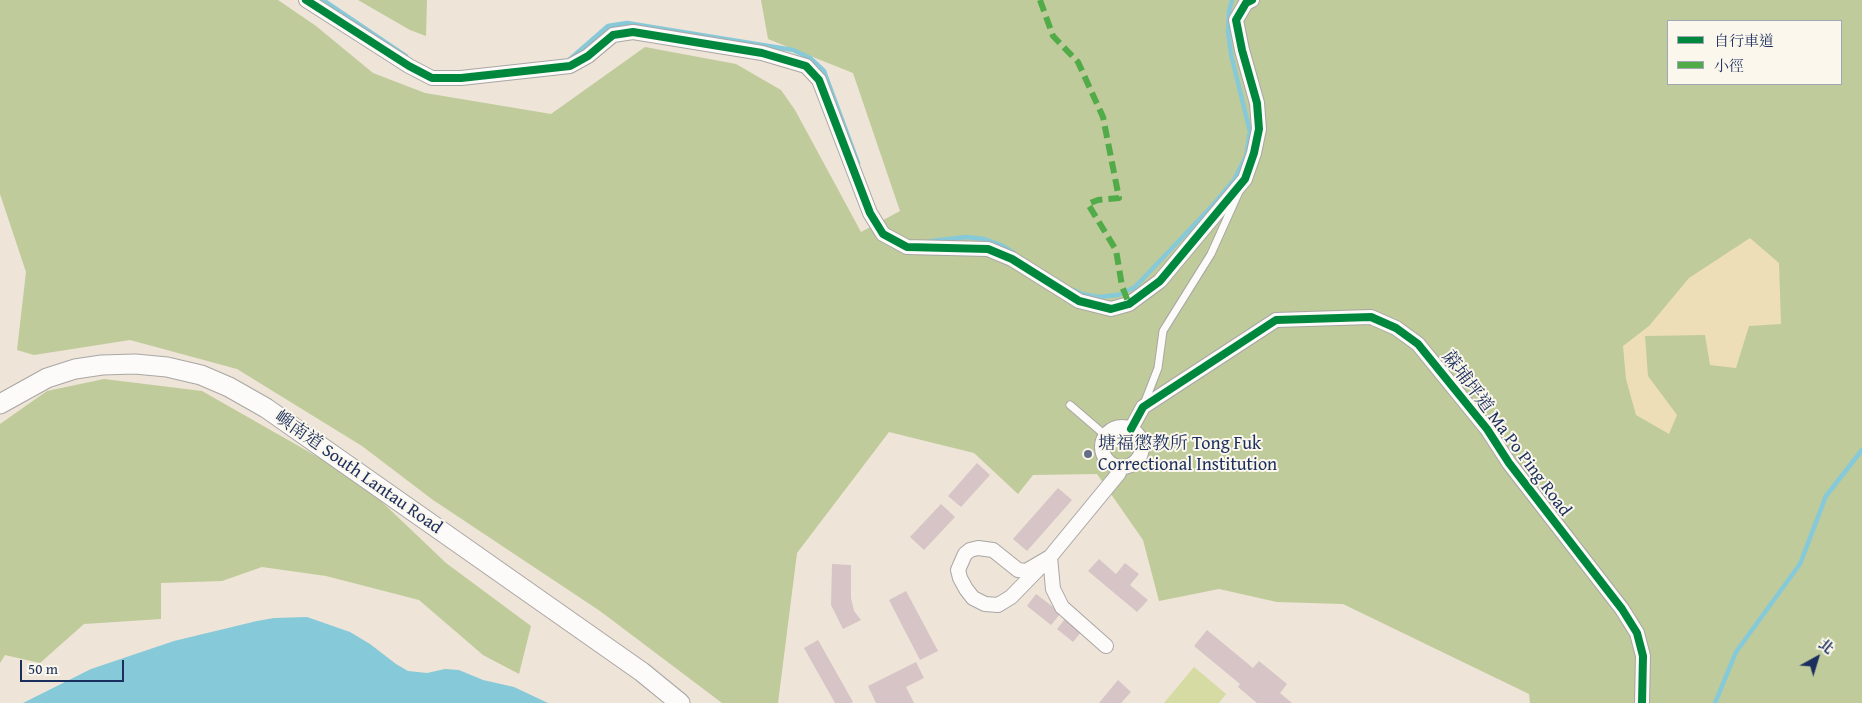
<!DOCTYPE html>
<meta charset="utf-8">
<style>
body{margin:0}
#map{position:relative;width:1862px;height:703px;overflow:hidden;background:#eee4d7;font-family:"Gentium Book Plus","Noto Serif TC",serif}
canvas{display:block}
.legend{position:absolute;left:1667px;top:20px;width:175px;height:65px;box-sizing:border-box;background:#fbf7ec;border:1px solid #a1a7b3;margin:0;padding:6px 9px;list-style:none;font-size:15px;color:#1b2f5e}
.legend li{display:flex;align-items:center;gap:10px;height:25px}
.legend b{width:25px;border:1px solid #a1a7b3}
.north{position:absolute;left:1792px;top:633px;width:50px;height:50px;-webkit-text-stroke:4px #fbf7ec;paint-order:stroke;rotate:39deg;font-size:14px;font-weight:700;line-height:20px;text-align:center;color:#1b2f5e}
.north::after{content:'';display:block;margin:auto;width:18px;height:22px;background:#1b2f5e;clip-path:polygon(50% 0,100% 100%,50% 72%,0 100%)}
.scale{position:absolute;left:20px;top:660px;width:104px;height:22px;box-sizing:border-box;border:2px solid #1b2f5e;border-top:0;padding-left:6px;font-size:15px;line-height:18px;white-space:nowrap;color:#1b2f5e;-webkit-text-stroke:4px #fbf7ec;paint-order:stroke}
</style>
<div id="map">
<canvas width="1862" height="703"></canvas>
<ul class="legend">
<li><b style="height:6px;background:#00873e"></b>自行車道</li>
<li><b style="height:6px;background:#52ab49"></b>小徑</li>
</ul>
<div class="north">北</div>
<div class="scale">50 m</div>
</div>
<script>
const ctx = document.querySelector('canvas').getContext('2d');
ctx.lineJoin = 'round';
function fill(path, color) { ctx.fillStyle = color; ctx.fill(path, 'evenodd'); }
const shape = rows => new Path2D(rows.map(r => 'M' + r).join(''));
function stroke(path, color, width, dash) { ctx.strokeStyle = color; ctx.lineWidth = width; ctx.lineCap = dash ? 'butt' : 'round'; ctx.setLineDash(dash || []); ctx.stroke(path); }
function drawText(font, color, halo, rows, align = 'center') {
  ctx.font = font + ' "Gentium Book Plus","Noto Serif TC",serif'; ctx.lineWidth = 4; ctx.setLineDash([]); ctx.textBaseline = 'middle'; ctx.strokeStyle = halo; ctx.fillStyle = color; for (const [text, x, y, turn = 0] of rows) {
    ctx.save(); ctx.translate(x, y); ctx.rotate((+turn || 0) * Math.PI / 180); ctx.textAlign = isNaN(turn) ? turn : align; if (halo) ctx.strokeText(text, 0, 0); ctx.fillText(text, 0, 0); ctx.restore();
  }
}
fill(shape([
 [1194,667,1226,694,1219,703,1164,703]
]), '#d5dba3');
fill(shape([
 [0,0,278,0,316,26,373,73,425,93,551,114,645,47,736,64,781,90,795,110,861,232,900,211,853,73,768,39,761,0,1862,0,1862,703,1530,703,1529,694,1343,604,1277,602,1219,589,1159,601,1143,540,1097,474,1033,475,1018,494,974,453,889,432,797,553,778,703,722,703,600,611,433,500,362,446,237,369,130,340,34,355,17,350,26,272,0,194],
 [1668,21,1841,21,1841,84,1668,84],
 [358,0,427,0,426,36,410,30],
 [104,379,202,391,360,481,446,563,531,626,519,674,483,655,419,600,326,576,262,567,222,581,161,583,161,619,84,624,40,663,5,655,0,663,0,424,47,391]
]), '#bfcb9a');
fill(shape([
 [1750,238,1779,263,1781,324,1749,326,1736,368,1710,365,1705,335,1645,336,1648,376,1677,415,1669,434,1636,415,1626,379,1623,346,1649,326,1689,278]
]), '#eedeb8');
fill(shape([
 [307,617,350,632,370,644,396,664,408,671,427,673,445,669,459,670,483,680,514,687,548,703,23,703,91,669,174,641,257,621,274,618]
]), '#86c9d8');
stroke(shape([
 [323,0,406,56],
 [569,60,608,26,627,23,793,50,810,58,824,71,858,163],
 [931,241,966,237,984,239,1001,245,1014,253],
 [1074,290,1082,294,1098,297,1118,295,1135,287,1213,205,1234,180,1246,156,1250,132,1231,54,1228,32,1229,11,1232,0],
 [1715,703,1736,652,1800,564,1826,496,1862,450]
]), '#86c9d8', 4.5);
fill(shape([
 [977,463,990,475,961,507,948,496],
 [1058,488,1072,500,1027,551,1013,539],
 [941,504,955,517,924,550,910,537],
 [1099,559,1116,574,1125,563,1139,574,1130,585,1148,600,1137,612,1088,571],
 [832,564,851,565,851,598,854,611,861,620,843,629,831,605],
 [906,591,938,651,920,660,889,600],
 [1036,594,1061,613,1051,625,1027,606],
 [1065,619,1081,632,1073,642,1057,629],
 [1207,630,1253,668,1259,661,1287,684,1280,693,1292,703,1257,703,1238,687,1240,684,1194,646],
 [818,640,853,702,850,703,835,703,804,648],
 [916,662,924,678,906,687,914,703,876,703,868,686],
 [1118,680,1131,692,1121,703,1099,703]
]), '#d6c4c6');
const service = shape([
 [1144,404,1158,368,1163,331,1211,254,1238,194],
 [1070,405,1105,435]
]);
const minor = shape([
 [306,0,409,66,432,78,461,78,570,66,588,56,613,35,633,32,762,53,806,66,819,80,870,213,883,234,907,247,988,249,1012,259,1079,301,1111,309,1129,304,1160,281,1245,179,1254,153,1259,129,1257,103,1242,50,1236,20,1246,3,1252,0],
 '1102 447a20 20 0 1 1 40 0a20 20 0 1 1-40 0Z',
 [1131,429,1143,407,1276,320,1371,317,1396,328,1418,344,1487,429,1509,463,1622,609,1637,633,1643,656,1642,703],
 [1050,557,1026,571,1018,570,993,550,978,548,970,550,965,554,958,570,960,578,966,589,973,598,985,604,998,605,1011,597,1050,557,1119,473,1119,468],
 [1050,557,1053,589,1062,607,1106,646]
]);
const secondary = shape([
 [0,404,47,378,75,369,102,365,135,364,167,367,201,375,229,387,266,408,642,672,680,703]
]);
stroke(service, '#a9a6a5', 9);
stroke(minor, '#a9a6a5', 16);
stroke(secondary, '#a9a6a5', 21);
stroke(service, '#fcfbf9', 7);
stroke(minor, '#fcfbf9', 14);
stroke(secondary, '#fcfbf9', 19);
stroke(shape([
 [1040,0,1053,36,1078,62,1103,117,1119,198,1098,200,1088,204,1116,250,1122,286,1129,304]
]), '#52ab49', 6, [12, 6]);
stroke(shape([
 [306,0,409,66,432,78,461,78,570,66,588,56,613,35,633,32,762,53,806,66,819,80,870,213,883,234,907,247,988,249,1012,259,1079,301,1111,309,1129,304,1160,281,1245,179,1254,153,1259,129,1257,103,1242,50,1236,20,1246,3,1252,0],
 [1131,429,1143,407,1276,320,1371,317,1396,328,1418,344,1487,429,1509,463,1622,609,1637,633,1643,656,1642,703]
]), '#00873e', 8);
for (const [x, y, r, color] of [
 [1088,454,5,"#656e88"]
]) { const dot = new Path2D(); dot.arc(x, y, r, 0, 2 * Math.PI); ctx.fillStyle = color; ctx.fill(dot); stroke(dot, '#fbf7ec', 2); }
drawText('18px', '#1b2f5e', '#fbf7ec', [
 ["蔴埔坪道 Ma Po Ping Road",1506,434,53],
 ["嶼南道 South Lantau Road",358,473,35]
]);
drawText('18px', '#1b2f5e', '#fbf7ec', [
 ["塘福懲教所 Tong Fuk",1098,444],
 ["Correctional Institution",1098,465]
], 'left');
</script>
